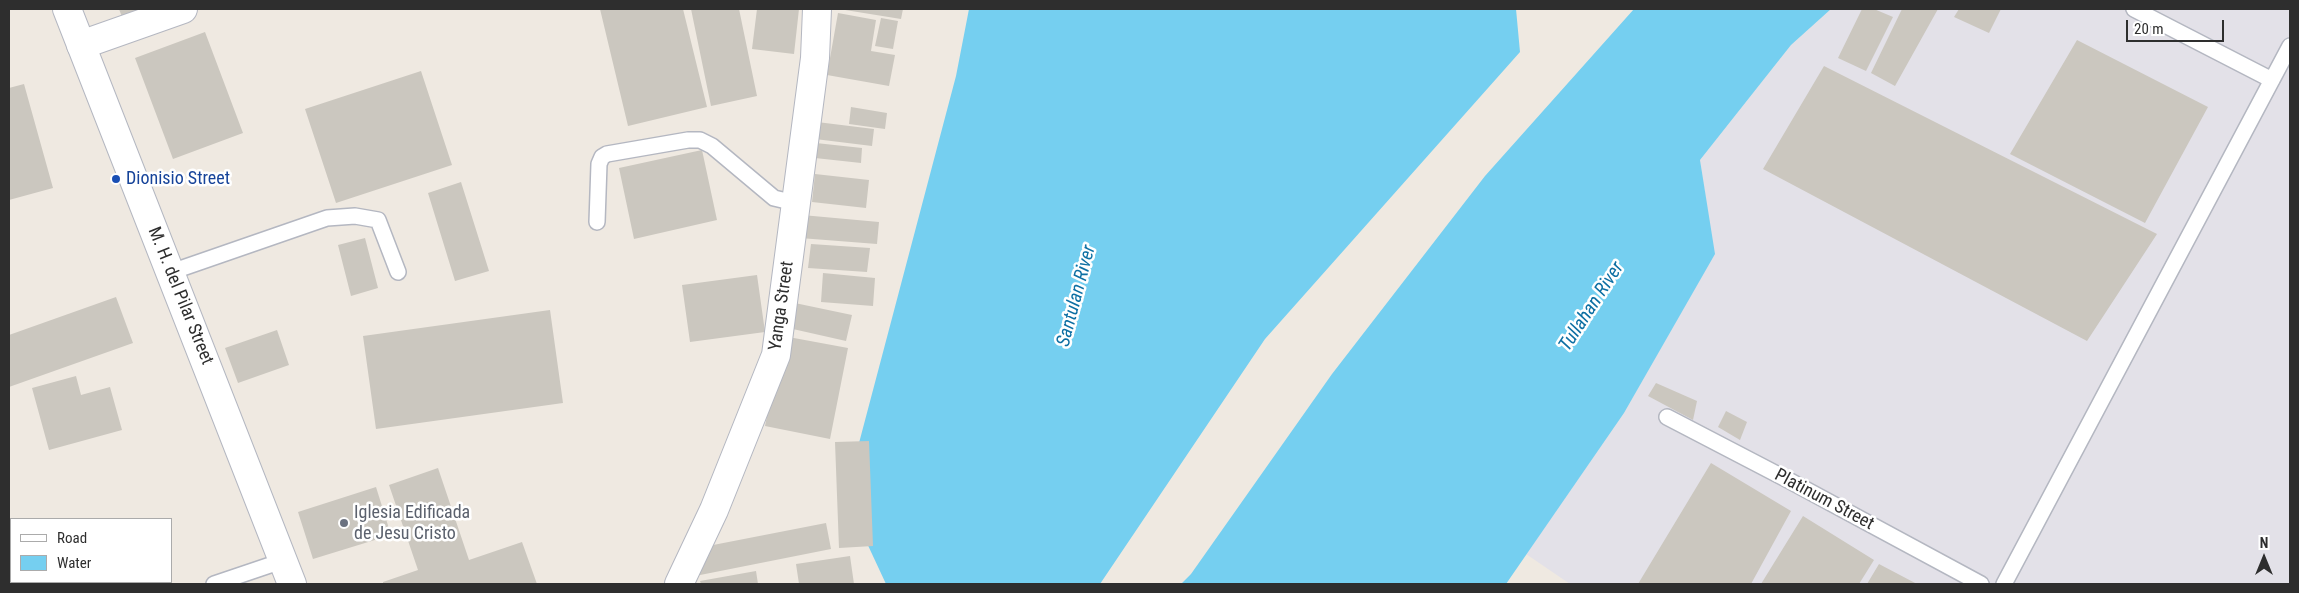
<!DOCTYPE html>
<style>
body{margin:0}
#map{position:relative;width:2299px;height:593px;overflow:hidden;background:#efe9e1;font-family:"Roboto Condensed",sans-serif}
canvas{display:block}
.frame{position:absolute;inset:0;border:10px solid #2e2e2e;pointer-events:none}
.legend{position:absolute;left:10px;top:518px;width:162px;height:65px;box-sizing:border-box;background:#fff;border:1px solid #ababab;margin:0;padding:6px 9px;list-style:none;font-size:15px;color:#2e2e2e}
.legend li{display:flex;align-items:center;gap:10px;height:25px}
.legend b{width:25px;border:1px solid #ababab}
.north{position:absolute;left:2239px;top:533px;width:50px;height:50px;-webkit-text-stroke:4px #fff;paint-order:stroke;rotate:0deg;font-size:14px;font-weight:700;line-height:20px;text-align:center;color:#2e2e2e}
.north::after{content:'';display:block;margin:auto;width:18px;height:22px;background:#2e2e2e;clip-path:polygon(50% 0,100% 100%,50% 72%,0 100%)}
.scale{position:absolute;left:2126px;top:20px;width:98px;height:22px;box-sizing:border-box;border:2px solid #2e2e2e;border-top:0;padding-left:6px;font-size:15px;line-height:18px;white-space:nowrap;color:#2e2e2e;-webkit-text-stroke:4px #fff;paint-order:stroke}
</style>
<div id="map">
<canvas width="2299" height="593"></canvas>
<div class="frame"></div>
<ul class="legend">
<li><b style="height:6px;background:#fff"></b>Road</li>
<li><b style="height:14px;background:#75cff0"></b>Water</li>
</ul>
<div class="north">N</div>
<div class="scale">20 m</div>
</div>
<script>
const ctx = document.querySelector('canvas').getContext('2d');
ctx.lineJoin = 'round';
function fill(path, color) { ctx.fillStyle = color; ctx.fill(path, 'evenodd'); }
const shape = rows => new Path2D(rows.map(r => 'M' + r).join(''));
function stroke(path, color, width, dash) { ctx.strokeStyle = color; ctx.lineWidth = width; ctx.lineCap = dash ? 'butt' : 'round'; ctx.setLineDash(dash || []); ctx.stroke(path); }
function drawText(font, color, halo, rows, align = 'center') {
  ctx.font = font + ' "Roboto Condensed",sans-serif'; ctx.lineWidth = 5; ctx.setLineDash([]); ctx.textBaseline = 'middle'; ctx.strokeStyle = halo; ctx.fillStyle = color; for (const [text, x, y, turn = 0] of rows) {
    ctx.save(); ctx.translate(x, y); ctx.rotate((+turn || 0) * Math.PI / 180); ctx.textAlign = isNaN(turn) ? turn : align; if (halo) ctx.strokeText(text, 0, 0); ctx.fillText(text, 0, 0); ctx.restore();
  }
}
fill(shape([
 [1831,9,2290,9,2290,584,1570,584,1526,554,1624,413,1714,254,1700,160,1791,45]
]), '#e3e1e8');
fill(shape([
 [969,9,1516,9,1520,52,1265,339,1100,584,886,584,845,496,956,76],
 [1634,9,1831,9,1791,45,1700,160,1715,254,1624,413,1506,584,1181,584,1191,574,1332,374,1485,176]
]), '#75cff0');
fill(shape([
 [119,9,145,9,122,17],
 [600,9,683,9,707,107,628,126],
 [691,9,739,9,757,96,711,106],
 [757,9,799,9,794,54,752,49],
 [839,9,903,9,901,19],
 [1862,9,1874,9,1893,17,1866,71,1838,58],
 [1902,9,1938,9,1895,86,1871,73],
 [1959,9,2001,9,1989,33,1954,17],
 [838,13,876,20,871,51,895,55,889,86,827,75],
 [881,18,898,21,893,49,875,46],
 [205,32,243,133,173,159,135,58],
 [2077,40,2208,107,2145,223,2010,154],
 [1824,66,2157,234,2087,341,1763,169],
 [421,71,452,165,336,203,305,109],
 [24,84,53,188,9,200,9,88],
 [851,107,887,113,885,129,849,124],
 [817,122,874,129,872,146,815,139],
 [816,143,862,148,861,163,815,158],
 [702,150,717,220,634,239,619,168],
 [815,174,869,180,866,208,812,202],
 [461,182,489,271,455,281,428,193],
 [802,215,879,222,877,244,800,238],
 [365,238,378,288,351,296,338,245],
 [811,244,870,248,867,272,808,268],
 [823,273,875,278,873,306,821,302],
 [757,275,765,332,690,342,682,285],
 [116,297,133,343,9,387,9,335],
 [790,302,852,315,846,341,784,327],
 [550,310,563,403,376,429,363,336],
 [277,330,289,365,238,383,225,348],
 [783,336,848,348,830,439,765,426],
 [76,376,81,395,110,387,122,430,49,450,32,388],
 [1656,383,1697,401,1693,420,1648,396],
 [1726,411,1747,422,1740,440,1718,427],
 [869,441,873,546,839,548,835,442],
 [1711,463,1791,511,1751,584,1638,584],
 [438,468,469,560,522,542,537,584,383,584,383,582,418,570,389,485],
 [376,487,391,535,313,559,298,512],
 [1803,516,1874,560,1859,584,1761,584],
 [826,523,831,549,685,578,708,546],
 [850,556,854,584,799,584,796,564],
 [1879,564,1917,584,1867,584],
 [756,571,758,584,701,584,700,581]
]), '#cbc7bf');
const service = shape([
 [2134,9,2272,80],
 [597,222,599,164,602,157,607,154,688,140,700,140,712,146,774,198,795,203],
 [171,272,327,218,355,216,378,220,398,272],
 [1667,417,1790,481,1981,584],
 [214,584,285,560],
 [2004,584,2290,46]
]);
const minor = shape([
 [81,45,183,9]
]);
const tertiary = shape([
 [679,584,714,510,776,355,815,58,817,9]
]);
const secondary = shape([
 [67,9,292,584]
]);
stroke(service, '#b4b7c1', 18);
stroke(minor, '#b4b7c1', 30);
stroke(tertiary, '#b4b7c1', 30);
stroke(secondary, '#b4b7c1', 30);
stroke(service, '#fff', 15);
stroke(minor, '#fff', 28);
stroke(tertiary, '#fff', 28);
stroke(secondary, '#fff', 28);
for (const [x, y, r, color] of [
 [116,179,5,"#1a4fb4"],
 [344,523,5,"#6b7280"]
]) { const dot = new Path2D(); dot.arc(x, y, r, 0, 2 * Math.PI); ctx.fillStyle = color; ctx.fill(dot); stroke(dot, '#fff', 2); }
drawText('18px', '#164399', '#fff', [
 ["Dionisio Street",126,179]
], 'left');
drawText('18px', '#2e2e2e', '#fff', [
 ["M. H. del Pilar Street",180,296,68],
 ["Yanga Street",782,306,-82],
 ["Platinum Street",1824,500,28]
]);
drawText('18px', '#5b616d', '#fff', [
 ["Iglesia Edificada",354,513],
 ["de Jesu Cristo",354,534]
], 'left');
drawText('italic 19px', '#0d6fa3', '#fff', [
 ["Santulan River",1077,296,-75],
 ["Tullahan River",1592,307,-57]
]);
</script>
